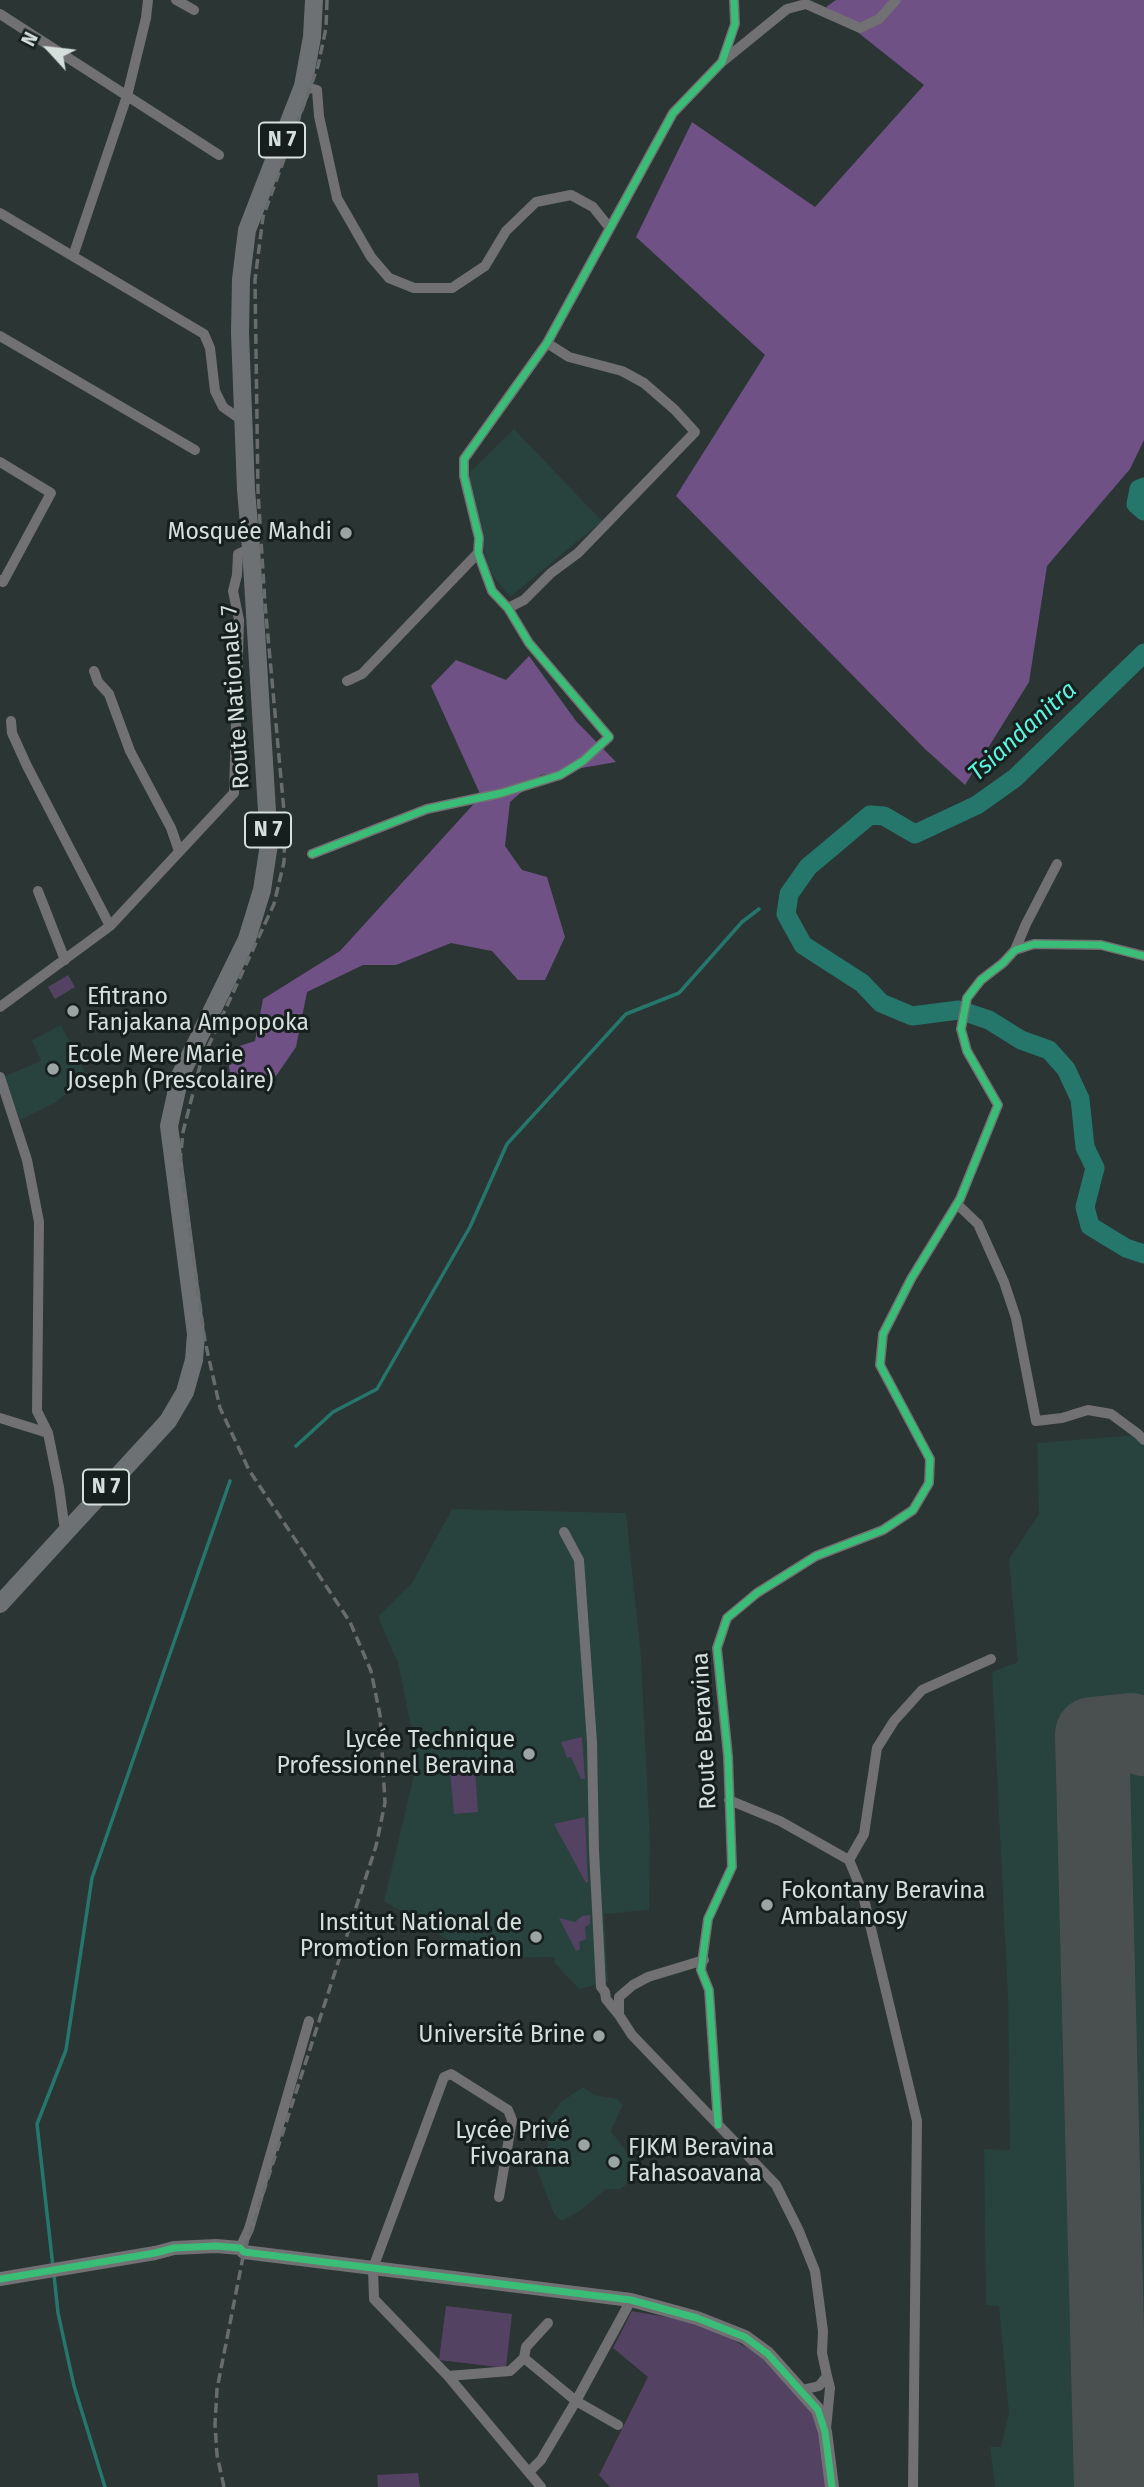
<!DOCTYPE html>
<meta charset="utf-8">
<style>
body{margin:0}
#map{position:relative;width:1144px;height:2487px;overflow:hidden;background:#2b3533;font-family:"Fira Sans",sans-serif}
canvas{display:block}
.north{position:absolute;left:14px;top:14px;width:70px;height:70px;-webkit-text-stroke:5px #161f1d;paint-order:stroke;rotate:297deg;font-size:19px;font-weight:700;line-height:28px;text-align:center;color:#d5e0dd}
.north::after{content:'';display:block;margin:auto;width:24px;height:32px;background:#d5e0dd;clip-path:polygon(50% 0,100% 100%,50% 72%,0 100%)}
</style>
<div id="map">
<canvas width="1144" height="2487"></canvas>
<div class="north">N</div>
</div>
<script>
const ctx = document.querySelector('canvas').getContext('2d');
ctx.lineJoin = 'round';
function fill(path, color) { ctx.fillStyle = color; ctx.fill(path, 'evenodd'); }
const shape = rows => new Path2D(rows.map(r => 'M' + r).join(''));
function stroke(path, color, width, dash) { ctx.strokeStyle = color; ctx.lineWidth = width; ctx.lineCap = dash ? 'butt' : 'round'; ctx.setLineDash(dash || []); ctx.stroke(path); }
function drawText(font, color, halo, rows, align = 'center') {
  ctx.font = font + ' "Fira Sans",sans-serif'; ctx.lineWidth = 6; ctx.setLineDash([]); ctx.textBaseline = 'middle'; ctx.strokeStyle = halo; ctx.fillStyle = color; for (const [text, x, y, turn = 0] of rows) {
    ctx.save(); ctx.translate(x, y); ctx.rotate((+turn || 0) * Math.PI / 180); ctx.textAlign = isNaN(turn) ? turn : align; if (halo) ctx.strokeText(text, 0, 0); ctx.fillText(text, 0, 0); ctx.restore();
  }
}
fill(shape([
 [514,429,602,521,510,597,489,571,467,475],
 [61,1025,87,1076,56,1102,20,1120,3,1077,41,1061,32,1040],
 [1136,1435,1144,1446,1144,2487,995,2487,990,2447,1001,2447,1009,2413,999,2306,986,2305,984,2149,1010,2150,1008,1997,992,1672,1018,1662,1009,1559,1039,1514,1037,1443],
 [452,1509,626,1513,641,1656,650,1841,649,1910,604,1914,608,1982,579,1989,555,1963,554,1957,479,1958,384,1901,414,1775,412,1731,398,1663,378,1617,412,1583],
 [583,2087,594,2095,617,2099,623,2105,611,2131,642,2173,620,2189,606,2189,580,2211,562,2221,554,2214,534,2162,546,2155,549,2130,546,2122,561,2102]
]), '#28423d');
fill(shape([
 [68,975,75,987,55,999,48,987],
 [582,1737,585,1779,581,1779,571,1757,567,1758,561,1742],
 [475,1769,478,1812,454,1814,450,1771],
 [585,1817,588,1882,586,1883,554,1824],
 [590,1915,590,1924,585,1927,586,1939,579,1942,580,1949,576,1951,559,1918,575,1922,582,1916],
 [446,2306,512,2314,506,2368,439,2360],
 [632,2311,671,2318,716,2330,756,2353,790,2380,813,2414,825,2444,828,2487,610,2487,599,2475,648,2377,613,2348],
 [418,2473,420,2487,378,2487,377,2475]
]), '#544263');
fill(shape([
 [836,0,1144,0,1144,440,1130,469,1047,566,1029,682,965,785,925,749,676,496,765,355,636,237,692,122,815,207,924,85,826,7],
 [529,656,576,721,616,762,541,775,510,802,505,846,522,870,547,877,565,937,545,980,518,980,492,951,451,943,396,965,363,965,307,992,296,1047,276,1076,230,1074,227,1050,255,1041,263,999,340,951,481,796,431,686,456,660,506,680]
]), '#6f5186');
stroke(shape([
 [296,1446,333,1412,377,1389,470,1227,507,1144,626,1014,679,993,742,922,759,909],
 [53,2267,37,2124,66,2050,92,1878,230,1481],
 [54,2275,58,2313,74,2386,105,2487]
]), '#26776b', 3.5);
stroke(shape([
 [1144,487,1139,489,1136,504,1144,511],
 [1144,653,1015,778,977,805,915,834,884,816,870,815,808,867,789,894,786,914,803,945,862,983,881,1003,912,1016,959,1010,989,1020,1021,1040,1049,1050,1066,1069,1080,1099,1085,1147,1095,1168,1085,1207,1090,1226,1126,1248,1144,1254]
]), '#26776b', 19);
stroke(shape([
 [1111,2487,1092,1734,1131,1730,1144,1739]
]), '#4a5050', 74);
stroke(shape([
 [176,0,194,10],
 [0,14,219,155],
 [723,61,787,9,806,4,860,28,879,19,896,0],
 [303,86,317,90,319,116,337,198,371,257,389,278,414,288,452,288,485,266,506,231,536,202,571,195,593,207,609,227],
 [0,213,204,334,210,348,215,391,223,407,243,421],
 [73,256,127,96,146,18,148,0],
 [0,336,195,450],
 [0,462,51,493,3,582,0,580],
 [508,608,524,600,551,573,578,553,695,432,675,410,644,383,622,371,569,357,547,343],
 [94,671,98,682,109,694,130,751,171,828,179,851],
 [347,681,362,674,478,553],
 [11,721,12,733,27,766,110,926],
 [312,854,427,809,502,793,560,775,583,761,609,737,529,643,508,608,492,591,478,553,479,538,464,476,464,459,547,343,673,113,722,62,735,24,734,0],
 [38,891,65,960],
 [1015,950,1026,924,1057,864],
 [0,1007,110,926,234,793,239,620,233,591,237,575,238,554,251,548],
 [0,1077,27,1160,39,1222,37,1411,48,1433,59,1487,65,1531],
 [957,1204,978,1224,1004,1282,1016,1318,1036,1421,1062,1418,1088,1410,1111,1414,1138,1434,1144,1440],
 [0,1418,48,1433],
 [564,1532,579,1560,592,1742,594,1850,601,1987,605,1992,606,1999,619,2015],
 [729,1800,780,1821,849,1860,862,1891,917,2121,913,2487],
 [849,1860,864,1834,877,1748,894,1721,922,1690,991,1659],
 [704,1960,648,1977,633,1985,619,1997,619,2015,632,2035,776,2185,799,2231,815,2271,823,2331,822,2353,827,2376,819,2386,802,2390],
 [718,2125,709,1990,701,1970,708,1919,732,1867,728,1756,717,1648,727,1618,757,1593,816,1556,883,1530,913,1510,929,1483,930,1459,880,1365,883,1334,911,1279,960,1199,998,1105,967,1051,961,1029,967,998,981,980,1003,963,1015,950,1034,944,1101,945,1144,956],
 [499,2197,512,2120,508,2110,451,2074,444,2077,373,2268,374,2299,448,2376,541,2487],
 [240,2248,249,2229,309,2021],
 [524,2358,576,2401,618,2425],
 [448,2376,510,2371,524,2358,526,2347,548,2323],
 [826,2429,830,2388,827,2376],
 [529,2472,541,2460,576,2401,631,2300]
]), '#717073', 10);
stroke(shape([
 [0,2279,155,2253,174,2248,216,2246,240,2248,244,2252,631,2300,697,2318,745,2337,768,2354,818,2410,825,2432,832,2487]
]), '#717073', 14);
stroke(shape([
 [0,1604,168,1421,185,1392,194,1360,196,1334,169,1126,180,1076,247,939,262,890,269,844,251,548,246,490,240,333,241,279,247,230,303,86,312,37,314,0]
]), '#6e7173', 18);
stroke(shape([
 [224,2487,217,2455,215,2424,217,2389,244,2252,376,1846,385,1803,380,1715,371,1671,350,1622,249,1470,220,1408,205,1341,180,1162,183,1132,201,1062,274,904,284,862,285,822,265,604,258,491,255,280,263,217,318,66,326,28,327,0]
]), '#686c6d', 3.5, [10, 5]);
stroke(shape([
 [312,854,427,809,502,793,560,775,583,761,609,737,529,643,508,608,492,591,478,553,479,538,464,476,464,459,547,343,673,113,722,62,735,24,734,0],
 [718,2125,709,1990,701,1970,708,1919,732,1867,728,1756,717,1648,727,1618,757,1593,816,1556,883,1530,913,1510,929,1483,930,1459,880,1365,883,1334,911,1279,960,1199,998,1105,967,1051,961,1029,967,998,981,980,1003,963,1015,950,1034,944,1101,945,1144,956],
 [0,2279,155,2253,174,2248,216,2246,240,2248,244,2252,631,2300,697,2318,745,2337,768,2354,818,2410,825,2432,832,2487]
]), '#3abd76', 7);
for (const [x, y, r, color] of [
 [346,533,7,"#9aa4a2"],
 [73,1011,7,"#9aa4a2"],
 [53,1069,7,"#9aa4a2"],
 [529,1754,7,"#9aa4a2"],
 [767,1905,7,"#9aa4a2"],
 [536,1937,7,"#9aa4a2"],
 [599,2036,7,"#9aa4a2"],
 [584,2145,7,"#9aa4a2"],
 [614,2162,7,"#9aa4a2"]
]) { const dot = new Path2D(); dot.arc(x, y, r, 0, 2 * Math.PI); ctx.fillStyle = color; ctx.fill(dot); stroke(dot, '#161f1d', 2.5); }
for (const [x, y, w] of [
 [282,140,46],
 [268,830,46],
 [106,1487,46]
]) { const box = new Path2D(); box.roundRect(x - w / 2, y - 17.5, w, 35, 5); ctx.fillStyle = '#161f1d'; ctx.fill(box); stroke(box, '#d5e0dd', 2); }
drawText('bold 21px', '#d5e0dd', null, [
 ["N 7",282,140],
 ["N 7",268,830],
 ["N 7",106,1487]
]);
drawText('23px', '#d5e0dd', '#161f1d', [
 ["Mosquée Mahdi",332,533],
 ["Efitrano",87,998,"left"],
 ["Fanjakana Ampopoka",87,1024,"left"],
 ["Ecole Mere Marie",67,1056,"left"],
 ["Joseph (Prescolaire)",67,1082,"left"],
 ["Lycée Technique",515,1741],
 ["Professionnel Beravina",515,1767],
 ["Fokontany Beravina",781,1892,"left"],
 ["Ambalanosy",781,1918,"left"],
 ["Institut National de",522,1924],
 ["Promotion Formation",522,1950],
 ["Université Brine",585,2036],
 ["Lycée Privé",570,2132],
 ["Fivoarana",570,2158],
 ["FJKM Beravina",628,2149,"left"],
 ["Fahasoavana",628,2175,"left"]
], 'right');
drawText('23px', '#d5e0dd', '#161f1d', [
 ["Route Nationale 7",236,697,-94],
 ["Route Beravina",705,1731,-93]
]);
drawText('italic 24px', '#5af6e0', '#161f1d', [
 ["Tsiandanitra",1023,732,-42]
]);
</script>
